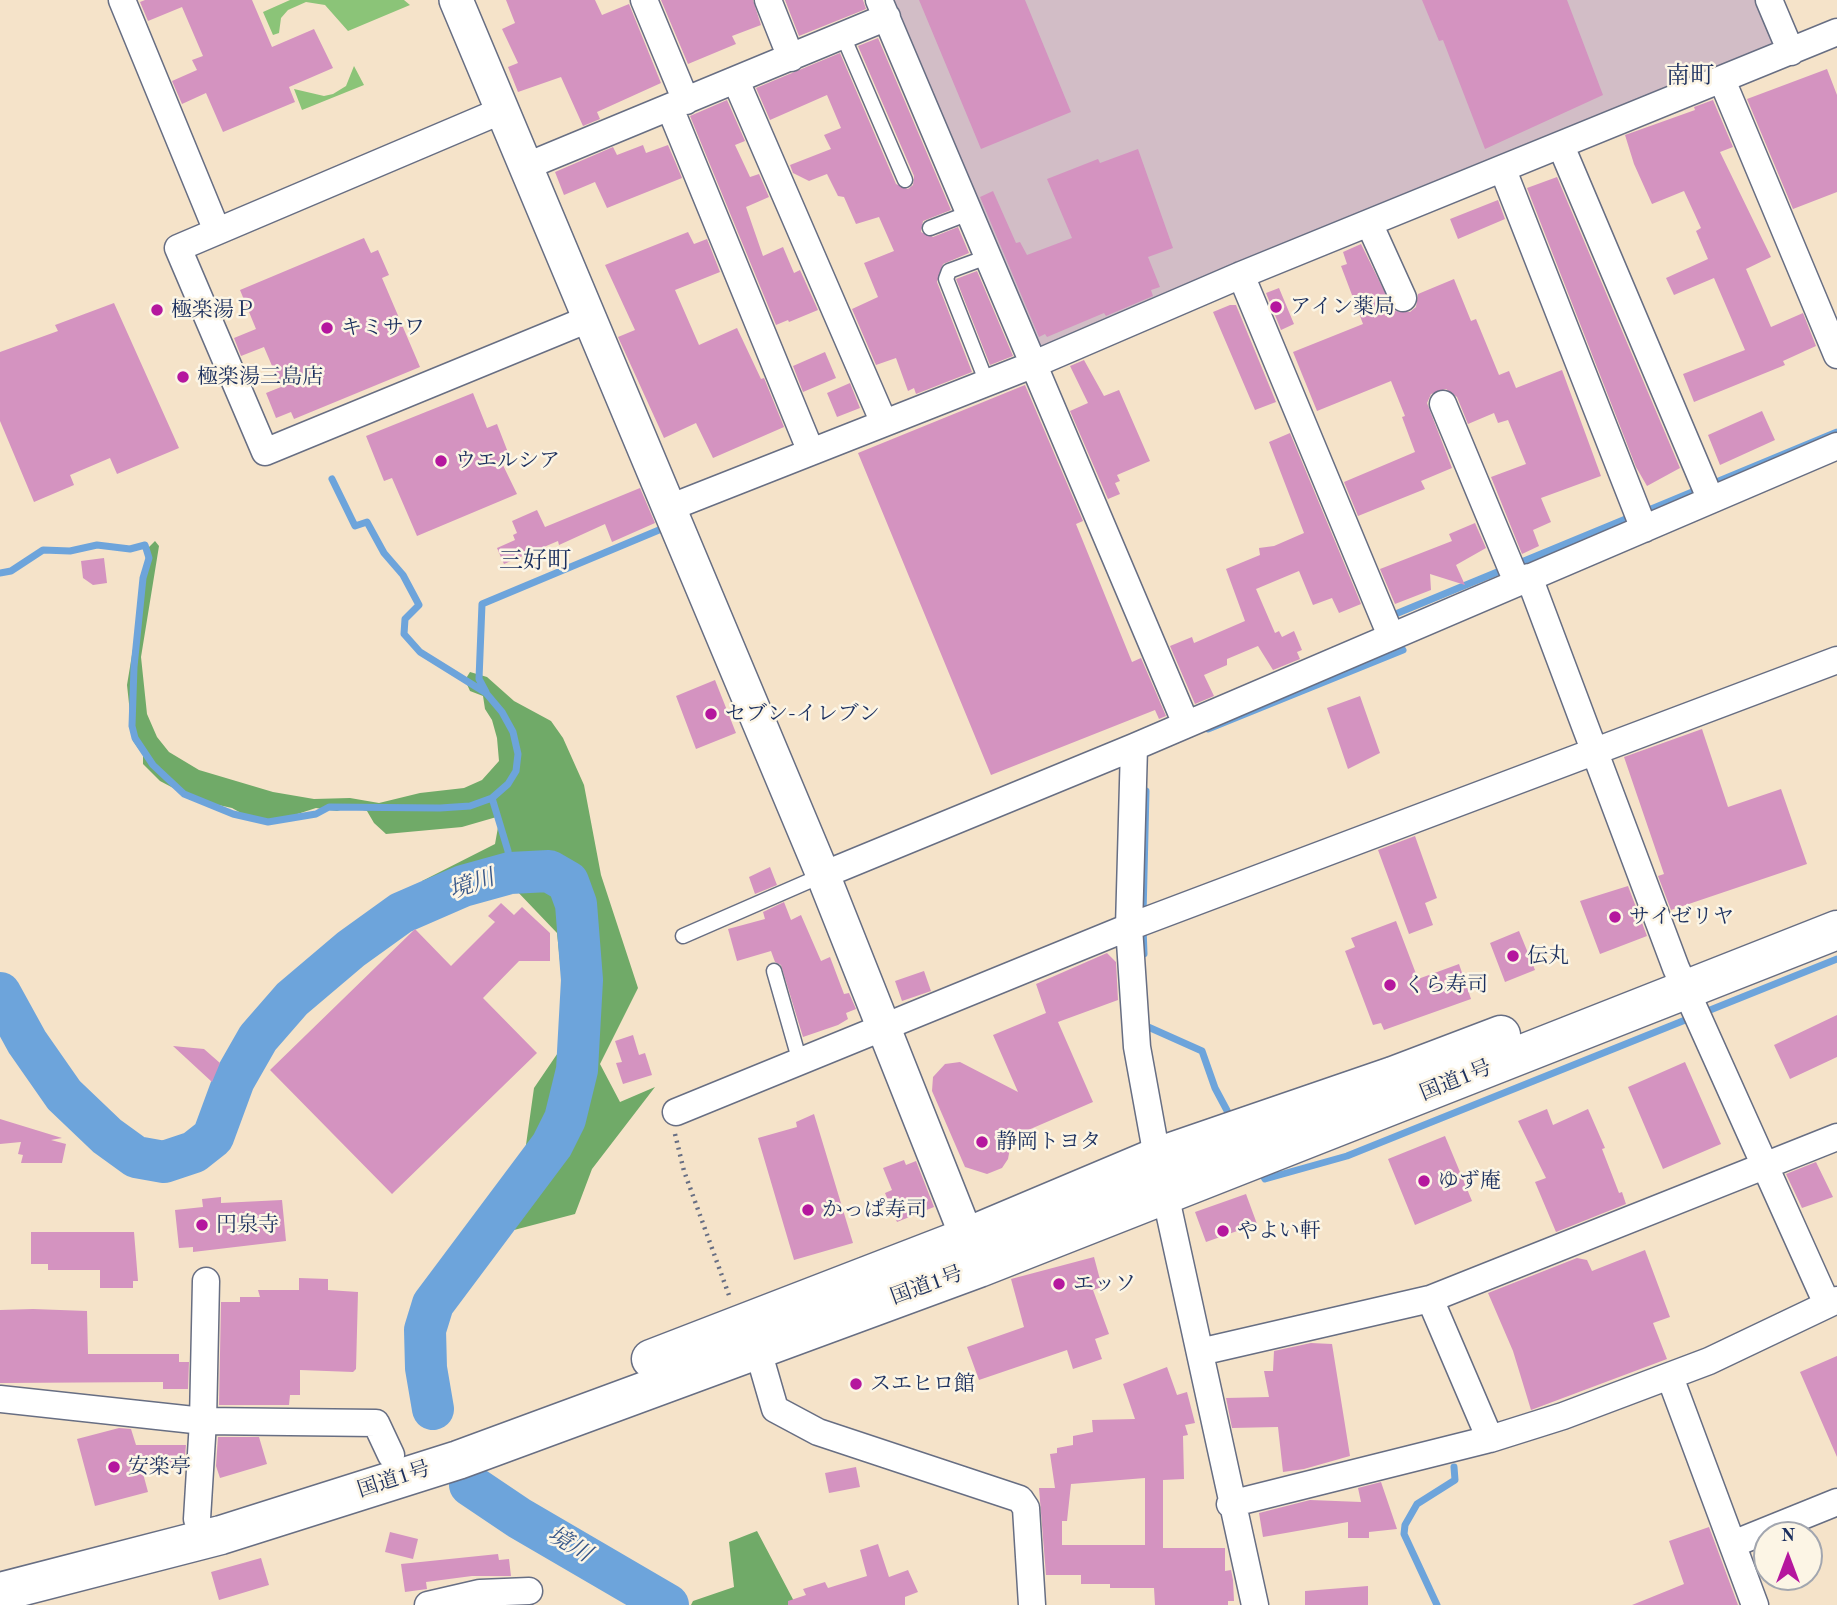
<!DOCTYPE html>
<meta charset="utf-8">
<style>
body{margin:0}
#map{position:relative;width:1837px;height:1605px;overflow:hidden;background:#f5e3c9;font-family:"Old Standard TT",serif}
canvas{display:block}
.north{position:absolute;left:1753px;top:1521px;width:70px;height:70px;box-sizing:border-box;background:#fcf5e5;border:2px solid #a2a6af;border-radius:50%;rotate:0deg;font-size:19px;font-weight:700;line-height:28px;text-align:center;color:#1b2f5e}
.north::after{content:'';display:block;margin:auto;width:24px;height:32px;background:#b5179e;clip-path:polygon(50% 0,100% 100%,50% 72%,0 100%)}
</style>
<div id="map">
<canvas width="1837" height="1605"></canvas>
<div class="north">N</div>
</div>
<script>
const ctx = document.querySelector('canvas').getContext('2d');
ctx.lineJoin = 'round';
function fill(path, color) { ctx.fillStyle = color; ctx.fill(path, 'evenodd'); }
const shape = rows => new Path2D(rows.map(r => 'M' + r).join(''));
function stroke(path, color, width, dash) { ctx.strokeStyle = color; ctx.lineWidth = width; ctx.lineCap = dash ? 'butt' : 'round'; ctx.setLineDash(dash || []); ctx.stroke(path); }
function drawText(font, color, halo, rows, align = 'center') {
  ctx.font = font + ' "Old Standard TT","Noto Serif JP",serif'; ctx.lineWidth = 5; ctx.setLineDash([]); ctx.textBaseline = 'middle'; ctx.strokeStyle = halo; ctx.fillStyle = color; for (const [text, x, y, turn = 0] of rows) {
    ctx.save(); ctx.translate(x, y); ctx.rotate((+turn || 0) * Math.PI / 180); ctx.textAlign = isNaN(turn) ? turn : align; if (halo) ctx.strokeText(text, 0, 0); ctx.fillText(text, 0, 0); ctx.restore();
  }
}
fill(shape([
 [886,0,1761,0,1780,45,1041,352]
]), '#d2bdc6');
fill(shape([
 [290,0,404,0,410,5,348,31,325,5,306,2,288,10,281,18,279,33,273,35,263,12],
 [354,66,364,85,302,110,294,89,324,96,333,94,346,86]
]), '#8bc478');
fill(shape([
 [155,541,159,546,141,657,147,714,157,737,169,752,199,770,273,792,314,799,350,798,379,803,420,793,464,788,482,780,499,761,497,738,492,720,485,709,483,696,470,691,465,680,470,672,487,677,514,701,551,721,563,738,584,785,601,875,638,988,600,1064,620,1102,655,1087,592,1169,575,1214,514,1230,534,1088,568,1038,557,933,514,888,435,902,422,881,495,844,500,816,462,827,386,834,374,823,367,811,350,807,337,811,316,808,282,819,257,822,232,808,196,800,160,781,143,764,143,755,133,741,127,685,145,576,146,550],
 [757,1531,796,1605,691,1605,693,1601,734,1587,729,1542]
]), '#70aa68');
stroke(shape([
 [332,479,355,526,367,522,384,553,403,575,419,605,405,619,404,634,420,652,486,693,502,712,513,732,518,754,516,771,508,784,492,798],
 [1644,512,1837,432],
 [0,573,11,571,43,550,70,551,97,545,130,549,145,545,149,558,143,578,134,667,132,726,135,738,153,765,184,794,233,814,268,822,316,814,329,807,440,808,470,806,492,798,508,851,510,873],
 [1398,613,1633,516],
 [486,692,479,679,482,604,659,530],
 [1208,729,1403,650],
 [1143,915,1146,791],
 [1143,927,1144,954],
 [1146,1022,1146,1026,1202,1051,1215,1088,1231,1118],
 [1259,1168,1265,1179,1347,1156,1837,959],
 [1437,1605,1404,1534,1405,1525,1417,1504,1455,1480,1454,1467]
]), '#6da4db', 7);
stroke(shape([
 [0,993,27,1042,64,1095,107,1136,136,1157,164,1162,194,1152,213,1137,234,1080,258,1038,292,999,351,949,401,913,463,886,510,873,549,871,568,882,576,904,582,980,577,1070,565,1119,552,1145,433,1304,425,1330,426,1368,433,1409],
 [470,1485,519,1518,668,1605]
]), '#6da4db', 42);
fill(shape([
 [145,0,252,0,272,47,314,29,333,68,289,87,295,102,223,132,206,93,182,104,172,81,197,70,192,60,203,56,182,7,148,21,140,2],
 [506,0,595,0,602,15,629,4,661,83,597,112,600,119,583,126,561,77,518,92,508,67,518,63,502,29,515,23],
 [661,0,753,0,761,25,732,36,736,44,688,64],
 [785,0,863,0,866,9,799,36],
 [919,0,1025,0,1071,112,981,149],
 [1422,0,1567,0,1603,95,1485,149,1443,40,1439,41],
 [878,38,951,210,923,221,921,232,933,237,958,227,969,253,943,264,937,282,972,372,916,394,914,388,908,391,896,358,876,365,852,309,878,297,864,263,894,251,879,217,856,224,844,197,838,196,827,174,809,181,793,173,790,165,831,149,824,135,841,128,827,95,770,120,756,88,840,53,896,184,908,189,913,185,914,176,858,46],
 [1827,69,1837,95,1837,192,1793,209,1747,99],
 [727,100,745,141,735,145,750,177,759,174,769,197,746,207,763,256,783,247,794,273,800,270,818,310,789,322,788,320,776,325,690,116],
 [1713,100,1733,147,1720,152,1771,257,1746,269,1771,327,1803,313,1816,346,1783,361,1785,365,1694,402,1683,374,1745,350,1714,278,1674,295,1666,278,1708,259,1696,231,1701,228,1684,191,1652,204,1634,164,1625,135,1695,110,1694,107],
 [643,145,646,153,668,145,682,178,607,208,595,182,564,195,555,172,613,147,617,155],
 [1138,149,1173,248,1148,257,1160,287,1151,290,1153,296,1106,316,1104,313,1047,337,1045,334,1039,337,980,197,993,191,1016,243,1020,242,1027,255,1072,238,1047,179,1098,159,1100,163],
 [1557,177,1680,468,1647,486,1636,467,1527,188],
 [1498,200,1505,219,1458,239,1450,219],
 [688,232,694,244,707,239,720,272,675,290,699,345,737,328,761,379,764,378,784,427,713,458,696,423,664,438,618,337,635,330,605,265],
 [364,238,371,253,378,250,389,275,382,278,420,367,294,419,291,412,276,418,266,393,281,387,264,347,241,356,234,338,256,329,240,290],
 [1361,244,1394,311,1410,312,1416,307,1418,294,1454,279,1471,321,1476,319,1499,375,1509,371,1516,388,1562,370,1601,476,1541,498,1551,522,1533,530,1539,546,1522,554,1491,477,1526,464,1508,420,1498,423,1494,413,1468,424,1457,397,1446,389,1431,394,1427,403,1452,468,1421,481,1425,489,1358,516,1344,482,1415,452,1402,417,1405,416,1391,381,1317,411,1293,352,1363,324,1341,266,1347,264,1343,252],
 [977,271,1013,356,990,365,956,279],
 [1279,288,1294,324,1281,330,1266,293],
 [114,303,179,448,117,474,110,458,70,475,74,485,34,502,0,421,0,352,58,331,55,325],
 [1230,305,1236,305,1276,402,1255,410,1213,312],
 [825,352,836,378,803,392,793,366],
 [1084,360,1104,396,1119,390,1150,461,1117,475,1120,481,1115,483,1120,494,1108,499,1070,411,1088,403,1070,366],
 [850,383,860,408,837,417,827,393],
 [1025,385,1083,521,1076,524,1132,662,1141,658,1166,716,1159,719,1155,710,991,775,858,453],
 [473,393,487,428,497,424,509,455,500,459,517,494,417,536,392,478,384,481,366,436],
 [1762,411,1775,440,1720,465,1708,435],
 [1290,433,1361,604,1339,613,1332,598,1313,605,1299,571,1256,589,1275,633,1279,631,1282,637,1294,631,1302,650,1297,652,1300,659,1273,670,1258,646,1227,659,1227,665,1204,675,1214,696,1195,704,1170,646,1192,637,1194,643,1245,621,1226,569,1260,555,1259,548,1274,546,1304,533,1269,442],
 [640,488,655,523,612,542,605,524,559,545,558,541,504,564,497,548,515,540,513,535,517,533,512,521,537,510,545,527],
 [1475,523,1486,548,1456,565,1465,585,1430,574,1431,590,1395,604,1380,569,1452,541,1449,534],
 [104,558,107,583,93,585,83,578,81,561],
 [715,680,736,733,696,749,676,696],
 [1360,696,1380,753,1348,769,1327,708],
 [1702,729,1728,807,1781,789,1807,864,1671,910,1658,876,1664,874,1624,757],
 [1415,836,1437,898,1425,903,1433,925,1409,934,1378,850],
 [770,867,777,885,755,894,749,877],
 [1628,886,1647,936,1600,954,1580,901],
 [784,902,791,920,801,915,821,961,830,957,844,994,849,993,856,1009,846,1013,848,1019,838,1025,803,1037,781,965,775,962,771,951,737,961,728,929,765,919,763,912],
 [501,903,514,915,522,907,550,933,550,961,519,961,483,998,537,1053,392,1194,270,1070,415,929,451,966,495,922,488,916],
 [1396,921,1418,979,1459,964,1471,999,1384,1030,1381,1023,1373,1025,1345,951,1355,947,1351,938],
 [1519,931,1535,970,1505,982,1490,943],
 [1107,953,1116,962,1118,1000,1058,1022,1093,1102,1012,1137,1008,1159,1002,1168,987,1174,965,1167,932,1091,933,1077,945,1064,960,1062,1018,1092,993,1035,1046,1013,1036,984],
 [924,971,931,991,902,1001,895,981],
 [1837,1015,1837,1057,1790,1079,1774,1045],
 [633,1035,639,1055,645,1053,652,1075,623,1084,616,1063,622,1062,615,1041],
 [173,1046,204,1049,220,1063,212,1082],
 [1685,1062,1721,1144,1663,1169,1628,1087],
 [1547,1109,1553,1125,1588,1109,1605,1148,1602,1149,1619,1193,1622,1192,1626,1204,1556,1232,1535,1182,1546,1178,1518,1121],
 [814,1114,853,1243,794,1260,758,1138,797,1127,796,1122],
 [0,1119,62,1138,51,1140,66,1144,62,1163,21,1163,23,1155,18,1154,21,1142,0,1144],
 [1445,1136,1472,1201,1415,1225,1388,1159],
 [904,1160,906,1165,916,1161,934,1207,897,1222,885,1193,892,1190,883,1168],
 [1816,1162,1833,1197,1802,1208,1786,1174],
 [1246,1194,1257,1224,1206,1242,1195,1212],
 [221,1197,221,1203,282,1200,286,1241,193,1252,193,1247,179,1248,175,1210,203,1207,202,1199],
 [31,1232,134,1232,138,1281,133,1281,133,1288,100,1288,100,1270,48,1270,48,1264,31,1264],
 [1645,1250,1670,1317,1653,1323,1667,1359,1531,1410,1513,1351,1488,1293,1577,1258,1587,1260,1592,1271],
 [1094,1257,1102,1287,1093,1290,1109,1334,1095,1339,1102,1359,1073,1369,1067,1350,979,1380,967,1347,1024,1327,1011,1279],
 [299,1278,328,1279,328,1290,358,1292,356,1369,353,1372,300,1370,300,1395,290,1395,289,1405,219,1405,221,1302,240,1302,240,1297,260,1297,258,1290,299,1290],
 [33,1309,87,1311,88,1354,179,1354,179,1362,189,1362,188,1389,163,1389,163,1382,0,1383,0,1310],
 [1311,1343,1332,1344,1350,1456,1304,1469,1283,1472,1278,1427,1232,1428,1226,1398,1269,1397,1264,1371,1273,1371,1274,1351],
 [1837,1356,1837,1457,1800,1372],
 [1167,1367,1177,1395,1187,1392,1195,1423,1185,1425,1188,1435,1183,1436,1184,1479,1163,1480,1163,1548,1225,1548,1225,1571,1231,1570,1233,1580,1234,1601,1228,1601,1228,1605,1155,1605,1154,1588,1110,1588,1110,1584,1081,1584,1081,1575,1046,1575,1039,1488,1055,1488,1050,1454,1057,1453,1057,1448,1073,1445,1073,1436,1093,1432,1092,1420,1135,1419,1123,1384],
 [1145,1478,1145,1545,1062,1545,1062,1521,1067,1521,1071,1484],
 [119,1428,131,1429,136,1445,186,1445,184,1466,141,1466,148,1492,95,1506,77,1439],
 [218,1437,259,1437,267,1464,220,1478,216,1466],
 [856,1467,860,1487,829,1493,825,1473],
 [1381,1482,1397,1529,1369,1532,1369,1538,1348,1538,1348,1522,1263,1537,1259,1513,1310,1500,1361,1502,1358,1488],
 [1709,1527,1738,1605,1632,1605,1684,1584,1669,1541],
 [390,1532,418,1539,413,1559,385,1552],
 [878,1544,889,1577,908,1570,918,1592,905,1597,905,1605,788,1605,788,1601,806,1595,803,1589,825,1582,828,1588,867,1576,860,1550],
 [498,1554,499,1560,509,1559,511,1576,472,1576,426,1582,427,1589,405,1592,401,1564],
 [261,1558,269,1585,219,1600,211,1572],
 [1368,1586,1368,1605,1305,1605,1305,1591]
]), '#d493c0');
const service = shape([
 [843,36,905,180],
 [930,228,969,213],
 [987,257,949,271,946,279,987,383],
 [683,936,823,875],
 [774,971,800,1062]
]);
const minor = shape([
 [122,0,217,231],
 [644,0,686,101],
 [768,0,791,58],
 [879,0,1186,724],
 [1769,0,1791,52],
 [1722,80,1837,355],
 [736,81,884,423],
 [670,108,811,452],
 [503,110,178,248,265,452,591,318],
 [1561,146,1710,498],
 [527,166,887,17],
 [1503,170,1644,529],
 [1369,223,1403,298],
 [1241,275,1391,636],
 [1443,404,1517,582],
 [669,508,1032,365,1241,275,1837,32],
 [1529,577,1676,968,1827,1304],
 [1134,747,1129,927,1137,1047,1157,1157,1255,1605],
 [823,875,1134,747,1837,446],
 [676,1112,1129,927,1837,660],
 [1430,1299,1490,1439],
 [757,1347,775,1409,818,1432,1020,1499,1026,1508,1032,1605],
 [1200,1352,1430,1299,1837,1137],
 [1670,1377,1755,1605],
 [0,1399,203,1421,376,1423,391,1455],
 [1230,1504,1490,1439,1563,1416,1709,1361,1837,1300],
 [197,1519,203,1421,206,1281],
 [1733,1544,1837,1502],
 [428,1605,480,1593,529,1591]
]);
const tertiary = shape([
 [456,0,823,875,976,1260]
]);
const trunk = shape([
 [651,1359,967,1237,1157,1157,1393,1076,1501,1035],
 [0,1592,221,1535,458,1460,979,1268,1837,930]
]);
stroke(service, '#676e83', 17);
stroke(minor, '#676e83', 29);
stroke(tertiary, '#676e83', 36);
stroke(trunk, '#676e83', 41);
stroke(shape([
 [675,1134,684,1171,730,1298]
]), '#676e83', 4.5, [2, 5]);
stroke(service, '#fff', 14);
stroke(minor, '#fff', 26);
stroke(tertiary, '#fff', 33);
stroke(trunk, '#fff', 38);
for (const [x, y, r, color] of [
 [1276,307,7,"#b5179e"],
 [157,310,7,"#b5179e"],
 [327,328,7,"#b5179e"],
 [183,377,7,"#b5179e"],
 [441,461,7,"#b5179e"],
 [711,714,7,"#b5179e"],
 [1615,917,7,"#b5179e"],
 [1513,956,7,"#b5179e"],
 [1390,985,7,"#b5179e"],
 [982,1142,7,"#b5179e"],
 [1424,1181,7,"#b5179e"],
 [808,1210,7,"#b5179e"],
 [202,1225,7,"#b5179e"],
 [1223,1231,7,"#b5179e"],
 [1059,1284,7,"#b5179e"],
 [856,1384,7,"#b5179e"],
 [114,1467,7,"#b5179e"]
]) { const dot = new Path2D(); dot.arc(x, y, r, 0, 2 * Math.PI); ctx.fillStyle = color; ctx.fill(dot); stroke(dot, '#fcf5e5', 2.5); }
drawText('21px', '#1b2f5e', '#fcf5e5', [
 ["アイン薬局",1290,307],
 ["極楽湯Ｐ",171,310],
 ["キミサワ",341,328],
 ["極楽湯三島店",197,377],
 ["ウエルシア",455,461],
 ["セブン-イレブン",725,714],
 ["サイゼリヤ",1629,917],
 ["伝丸",1527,956],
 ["くら寿司",1404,985],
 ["静岡トヨタ",996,1142],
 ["ゆず庵",1438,1181],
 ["かっぱ寿司",822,1210],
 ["円泉寺",216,1225],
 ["やよい軒",1237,1231],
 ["エッソ",1073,1284],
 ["スエヒロ館",870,1384],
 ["安楽亭",128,1467]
], 'left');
drawText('21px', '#1b2f5e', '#fcf5e5', [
 ["国道1号",1456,1081,-22],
 ["国道1号",927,1286,-20],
 ["国道1号",394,1480,-18]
]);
drawText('italic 23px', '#38588a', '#fcf5e5', [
 ["境川",472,885,-19],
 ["境川",569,1545,31]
]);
drawText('24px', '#1b2f5e', '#fcf5e5', [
 ["南町",1690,77],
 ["三好町",535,562]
]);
</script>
